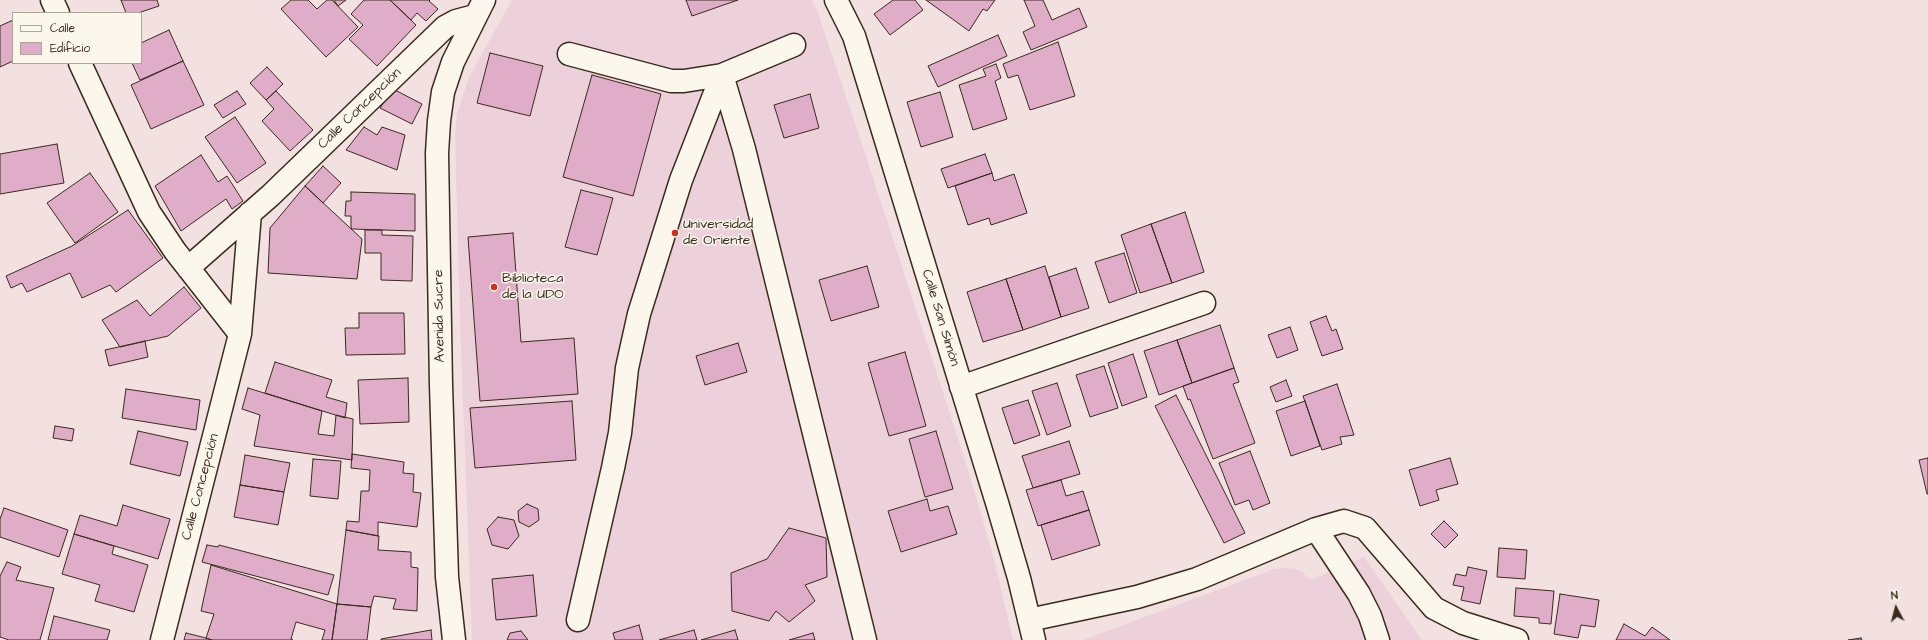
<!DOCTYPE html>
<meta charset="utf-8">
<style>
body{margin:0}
#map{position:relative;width:1928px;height:640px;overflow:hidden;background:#f3e1e1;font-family:"Architects Daughter",sans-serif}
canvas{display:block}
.legend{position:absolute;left:12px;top:12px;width:130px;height:52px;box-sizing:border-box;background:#fbf7ec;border:1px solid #aea59a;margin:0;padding:5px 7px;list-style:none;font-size:12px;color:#3b2a1e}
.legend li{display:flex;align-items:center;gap:8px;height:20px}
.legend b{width:20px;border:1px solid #aea59a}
.north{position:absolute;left:1876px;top:588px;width:40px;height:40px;-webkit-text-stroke:3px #fbf7ec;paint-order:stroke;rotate:353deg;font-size:11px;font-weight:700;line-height:16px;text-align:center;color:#3b2a1e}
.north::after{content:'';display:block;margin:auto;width:14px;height:18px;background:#3b2a1e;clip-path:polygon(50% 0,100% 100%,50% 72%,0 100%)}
</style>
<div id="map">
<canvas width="1928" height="640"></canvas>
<ul class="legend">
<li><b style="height:5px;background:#fbf7ec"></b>Calle</li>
<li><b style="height:11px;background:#e0adc8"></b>Edificio</li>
</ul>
<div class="north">N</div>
</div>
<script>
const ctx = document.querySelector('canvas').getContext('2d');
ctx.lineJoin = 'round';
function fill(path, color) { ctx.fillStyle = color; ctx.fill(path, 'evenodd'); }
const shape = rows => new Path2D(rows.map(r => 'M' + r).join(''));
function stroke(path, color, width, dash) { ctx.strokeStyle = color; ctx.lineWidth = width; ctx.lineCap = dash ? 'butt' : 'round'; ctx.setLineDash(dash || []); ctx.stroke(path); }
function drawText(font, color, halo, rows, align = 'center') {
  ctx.font = font + ' "Architects Daughter",sans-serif'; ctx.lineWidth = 3; ctx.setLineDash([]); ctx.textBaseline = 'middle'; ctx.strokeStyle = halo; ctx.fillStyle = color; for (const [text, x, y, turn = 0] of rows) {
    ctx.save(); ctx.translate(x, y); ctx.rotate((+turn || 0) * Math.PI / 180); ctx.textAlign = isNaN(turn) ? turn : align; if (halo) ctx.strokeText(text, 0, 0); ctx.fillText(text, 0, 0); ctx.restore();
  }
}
fill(shape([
 [512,0,812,0,817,10,862,144,965,460,992,551,1013,640,472,640,460,323,455,134,457,114,469,77],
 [1364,557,1422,640,1083,640,1274,569,1288,568,1295,569,1301,571,1311,580]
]), '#edd1da');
const building = shape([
 [121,0,157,0,159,6,138,13,126,13,121,0],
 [291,0,308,0,317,9,327,0,332,0,358,27,326,57,281,9,291,0],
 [334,0,346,0,338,6,334,0],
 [364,0,390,0,416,25,377,66,349,39,363,25,351,14,364,0],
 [390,0,430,0,429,1,438,9,426,21,417,13,411,20,390,0],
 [686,0,738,0,692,16,686,0],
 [893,0,915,0,923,10,890,35,874,14,893,0],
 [926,0,995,0,987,11,983,9,969,31,926,0],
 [1024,0,1043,0,1052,20,1079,8,1087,27,1031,50,1023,32,1035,26,1024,0],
 [13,20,13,61,0,67,0,26,13,20],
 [169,30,183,61,140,80,132,63,141,63,141,43,169,30],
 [998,35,1007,56,938,87,928,66,998,35],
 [1058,42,1075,96,1030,110,1018,75,1008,78,1003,64,1058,42],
 [490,53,543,66,530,116,477,103,490,53],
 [183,61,204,105,151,129,131,85,183,61],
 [996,64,1001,78,995,81,1007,119,973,130,959,85,986,76,983,69,996,64],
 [267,67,283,84,266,100,250,83,267,67],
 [592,75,661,94,633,196,563,177,592,75],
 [393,89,422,104,412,124,380,108,393,89],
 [237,91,246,104,223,118,214,105,237,91],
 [276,91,313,130,290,151,262,121,274,109,266,100,276,91],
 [940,92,953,137,921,147,907,102,940,92],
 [810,94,819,128,784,138,774,105,810,94],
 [235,117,266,163,237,183,205,137,235,117],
 [364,127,377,135,382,127,405,135,397,170,346,150,364,127],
 [57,144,64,183,0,194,0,154,57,144],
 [985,154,992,173,948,188,941,169,985,154],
 [201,155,218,182,227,176,243,201,232,209,226,199,181,231,155,186,201,155],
 [323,166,341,183,323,203,305,186,323,166],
 [90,173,118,212,75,243,47,203,90,173],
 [992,173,994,181,1014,174,1027,213,991,225,989,218,968,225,955,186,992,173],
 [305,186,362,239,357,279,268,273,270,228,305,186],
 [581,190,613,198,597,255,565,247,581,190],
 [351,192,415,194,415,231,352,229,351,228,351,216,345,216,346,201,351,201,351,192],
 [128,210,163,258,116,292,110,285,82,298,70,273,27,292,22,283,11,288,6,276,72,246,128,210],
 [1185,212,1204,272,1172,283,1151,224,1185,212],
 [1151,224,1172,283,1140,293,1121,235,1151,224],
 [365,230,382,230,382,235,413,236,412,281,381,280,381,253,365,253,365,230],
 [513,233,521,342,574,338,578,394,480,401,468,237,513,233],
 [1124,253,1137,293,1109,303,1095,262,1124,253],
 [867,266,879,307,831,321,819,280,867,266],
 [1045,266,1061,317,1023,330,1006,279,1045,266],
 [1076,268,1089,308,1061,317,1049,277,1076,268],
 [1006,279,1023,330,983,342,967,292,1006,279],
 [184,287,201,308,168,336,120,347,102,320,137,300,150,316,184,287],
 [359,313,404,313,405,354,346,355,345,328,359,328,359,313],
 [1326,316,1332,331,1336,329,1343,349,1322,356,1310,322,1326,316],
 [1220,325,1234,368,1192,383,1177,340,1220,325],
 [1290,327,1298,350,1277,358,1268,335,1290,327],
 [1177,340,1192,383,1159,395,1144,351,1177,340],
 [145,341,148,357,109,366,105,350,145,341],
 [738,343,747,372,705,385,696,356,738,343],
 [905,352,926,426,889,436,868,363,905,352],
 [1133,354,1147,397,1122,406,1108,363,1133,354],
 [275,362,332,380,326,397,347,403,345,418,265,393,275,362],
 [1104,366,1118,408,1090,417,1076,375,1104,366],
 [1234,368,1239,382,1233,384,1255,443,1213,459,1190,399,1188,400,1183,386,1234,368],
 [408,378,409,422,360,424,358,380,408,378],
 [1286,380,1292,396,1276,402,1270,387,1286,380],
 [1057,383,1071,426,1047,435,1032,391,1057,383],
 [1337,384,1354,435,1340,437,1342,444,1322,450,1303,396,1337,384],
 [248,388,322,411,318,434,334,436,336,415,353,419,352,460,254,446,260,415,242,409,248,388],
 [126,389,200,400,196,430,122,418,126,389],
 [1176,395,1245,533,1224,543,1155,406,1176,395],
 [1028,400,1040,435,1014,444,1002,408,1028,400],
 [572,401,576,460,475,468,470,408,572,401],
 [1305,401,1320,446,1291,456,1276,411,1305,401],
 [55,426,74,429,72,441,53,438,55,426],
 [138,431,188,442,180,476,130,464,138,431],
 [936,431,953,489,925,497,909,439,936,431],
 [1069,441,1080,474,1033,488,1022,456,1069,441],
 [1250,451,1270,503,1253,510,1249,500,1235,505,1219,463,1250,451],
 [352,454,404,462,403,473,414,474,413,492,421,493,417,527,378,522,378,536,346,530,347,521,359,522,361,491,369,491,370,470,351,468,352,454],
 [245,455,290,463,284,492,240,485,245,455],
 [1450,458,1458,484,1436,490,1439,500,1420,506,1409,470,1450,458],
 [1928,458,1928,494,1927,494,1919,460,1928,458],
 [313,459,341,461,338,499,310,496,313,459],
 [1061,480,1066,496,1083,491,1089,510,1038,526,1026,490,1061,480],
 [240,485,284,492,278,525,234,517,240,485],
 [927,499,930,511,948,506,957,534,901,552,888,511,927,499],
 [527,504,538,509,539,520,529,527,519,522,518,511,527,504],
 [123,505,170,519,158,559,74,534,80,515,117,526,123,505],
 [4,508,68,530,59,557,0,537,0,519,4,508],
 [1089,510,1100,545,1052,560,1041,525,1089,510],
 [498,517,514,520,519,536,508,549,492,545,487,529,498,517],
 [1444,521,1458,535,1445,548,1431,534,1444,521],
 [789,528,826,538,827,577,805,585,815,601,789,622,776,611,769,621,732,611,731,573,767,559,789,528],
 [346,530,379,536,378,550,411,552,411,567,418,568,417,611,393,609,396,599,374,596,371,607,337,604,346,530],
 [74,534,114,546,112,554,148,565,134,612,95,601,100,585,62,574,74,534],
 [207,545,218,547,219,545,334,575,328,595,202,562,207,545],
 [1499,548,1527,550,1525,579,1497,577,1499,548],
 [7,562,21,567,16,580,54,588,40,640,9,640,0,637,0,576,7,562],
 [211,565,337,604,332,640,322,640,325,630,296,622,291,639,293,640,212,640,206,638,214,614,201,611,211,565],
 [1468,567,1487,571,1480,604,1461,600,1464,587,1453,585,1456,574,1466,576,1468,567],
 [533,575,537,616,496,620,492,579,533,575],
 [1516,588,1554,591,1551,624,1539,623,1539,618,1514,616,1516,588],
 [1560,594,1599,600,1595,627,1581,625,1578,638,1554,634,1560,594],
 [337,604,371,607,367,640,332,640,337,604],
 [54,616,110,630,107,640,48,640,54,616],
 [1624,624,1645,636,1652,627,1670,640,1616,640,1624,624],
 [639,625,643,640,615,640,613,633,639,625],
 [431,630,432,640,381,640,381,639,431,630],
 [694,630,697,640,659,640,694,630],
 [735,630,738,640,701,640,735,630],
 [521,631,528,640,507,640,510,633,521,631],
 [186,633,206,638,212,640,184,640,186,633],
 [813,633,815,640,789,640,813,633],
 [1861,638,1862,640,1848,640,1861,638]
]);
fill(building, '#e0adc8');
stroke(building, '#3b2a1e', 1);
const minor = shape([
 [52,0,58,13],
 [836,0,854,36,998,506,1019,578,1034,640],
 [569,54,671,81,684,81,722,75,794,45],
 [80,63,149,212,175,251,240,334],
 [722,75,744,149,865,640],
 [188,268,271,195,445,27,456,21,475,16],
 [961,387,1204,303],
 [1316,529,1359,594,1370,616,1378,640],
 [578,620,613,468,620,433,627,368,639,314,681,180,722,75],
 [1029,620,1137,597,1197,579,1316,529,1344,521,1365,528,1434,608,1463,623,1517,640],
 [162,640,240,334,250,213],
 [454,640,447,577,441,385,437,153,439,121,443,92,453,62,484,0]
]);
stroke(minor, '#3b2a1e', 25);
stroke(minor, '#fbf7ec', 22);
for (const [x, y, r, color] of [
 [675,233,4,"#c8321e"],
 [494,287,4,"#c8321e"]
]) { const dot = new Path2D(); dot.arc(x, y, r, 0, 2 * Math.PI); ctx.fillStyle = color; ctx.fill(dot); stroke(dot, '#fbf7ec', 1.5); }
drawText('14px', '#3b2a1e', '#fbf7ec', [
 ["Calle Concepción",360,109,-44],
 ["Avenida Sucre",440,316,-91],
 ["Calle San Simón",940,318,73],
 ["Calle Concepción",201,487,-75]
]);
drawText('14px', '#3b2a1e', '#fbf7ec', [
 ["Universidad",683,225],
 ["de Oriente",683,241],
 ["Biblioteca",502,279],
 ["de la UDO",502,295]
], 'left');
</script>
